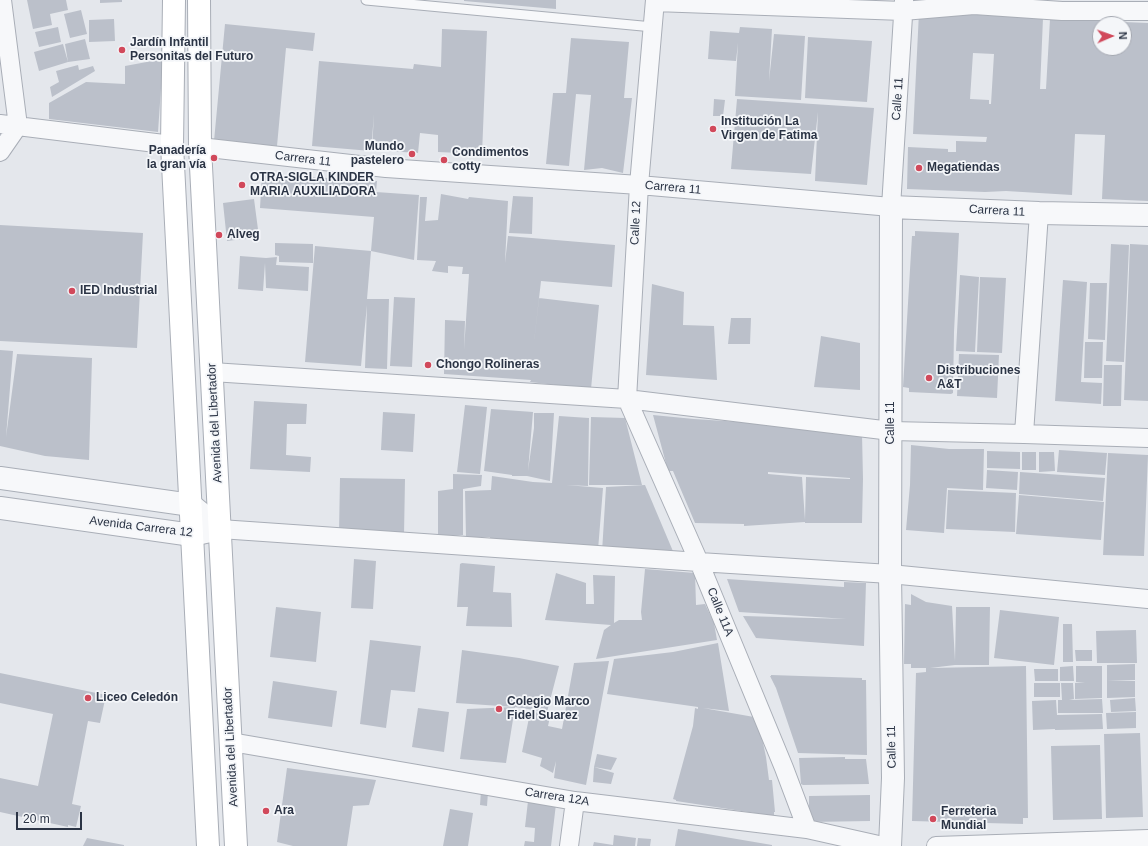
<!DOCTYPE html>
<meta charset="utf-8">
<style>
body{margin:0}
#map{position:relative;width:1148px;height:846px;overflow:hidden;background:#e4e7ec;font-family:Helvetica,sans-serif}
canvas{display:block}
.north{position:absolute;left:1092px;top:16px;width:40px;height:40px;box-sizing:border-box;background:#f4f6f9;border:1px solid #a4a8b1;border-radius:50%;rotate:88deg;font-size:11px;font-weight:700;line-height:16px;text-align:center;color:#2b3445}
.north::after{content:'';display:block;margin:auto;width:14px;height:18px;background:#d1495b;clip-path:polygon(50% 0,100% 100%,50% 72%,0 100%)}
.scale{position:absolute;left:16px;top:812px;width:66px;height:18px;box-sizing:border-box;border:2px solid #2b3445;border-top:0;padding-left:5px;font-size:12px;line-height:14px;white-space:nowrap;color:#2b3445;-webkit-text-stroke:3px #f4f6f9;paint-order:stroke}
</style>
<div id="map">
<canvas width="1148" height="846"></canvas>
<div class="north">N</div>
<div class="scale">20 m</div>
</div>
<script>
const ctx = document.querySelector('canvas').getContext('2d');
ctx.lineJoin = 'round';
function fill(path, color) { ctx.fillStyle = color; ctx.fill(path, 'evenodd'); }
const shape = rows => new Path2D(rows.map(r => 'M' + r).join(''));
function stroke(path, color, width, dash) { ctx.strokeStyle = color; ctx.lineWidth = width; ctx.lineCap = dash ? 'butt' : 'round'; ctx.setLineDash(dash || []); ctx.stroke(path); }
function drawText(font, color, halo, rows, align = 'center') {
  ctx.font = font + ' Helvetica,sans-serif'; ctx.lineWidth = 3.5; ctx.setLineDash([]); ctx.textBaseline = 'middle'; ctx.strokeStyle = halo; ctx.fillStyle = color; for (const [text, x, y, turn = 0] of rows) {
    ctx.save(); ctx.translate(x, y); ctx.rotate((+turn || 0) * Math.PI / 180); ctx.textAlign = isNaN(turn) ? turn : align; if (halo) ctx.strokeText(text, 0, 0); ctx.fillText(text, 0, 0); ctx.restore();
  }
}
fill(shape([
 [27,0,66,0,68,10,50,14,52,25,33,29],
 [100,0,122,0,122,2,100,3],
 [464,0,556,0,556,9,464,1],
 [81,10,87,34,70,38,64,14],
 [919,12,1043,18,1040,89,1046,89,1050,19,1148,23,1148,201,1102,199,1105,135,1075,134,1072,195,1006,191,985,192,907,189,908,147,948,149,948,152,956,152,956,141,986,142,987,137,913,134],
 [1100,24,1124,24,1124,48,1100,48],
 [973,53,994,54,991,104,989,104,989,100,970,99],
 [114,19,115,41,89,42,89,20],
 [225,24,315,33,313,51,286,48,277,146,214,141],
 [58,27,61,42,39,47,35,32],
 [740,27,772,29,769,81,774,34,805,36,801,100,735,96,738,43,736,61,708,59,710,31,739,33],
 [442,29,487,31,482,154,438,152,438,135,420,133,418,153,372,150,374,114,371,151,312,146,319,61,413,69,414,64,441,67],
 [808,37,872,41,867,102,805,98],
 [571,38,629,42,624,98,632,98,623,173,602,168,584,170,591,95,576,94,569,166,546,164,553,93,566,93],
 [85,39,90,59,68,62,65,44],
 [63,44,68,62,39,71,34,52],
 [163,59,158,132,49,119,49,103,86,82,125,84,125,66],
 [78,65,79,70,93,66,95,71,52,97,50,87,59,82,56,71],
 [714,99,725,100,723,116,713,116],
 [737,99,874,108,867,185,815,181,818,112,811,174,731,169],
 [262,174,377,181,376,192,419,195,414,260,371,251,367,299,389,299,387,369,365,368,367,305,361,366,305,362,315,246,371,251,374,217,260,208],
 [441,194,468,199,469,197,508,201,505,263,508,236,615,245,612,287,541,281,532,360,539,298,599,305,591,389,530,382,531,380,444,374,445,320,465,321,464,350,469,274,462,274,463,267,448,266,448,273,432,271,436,261,417,260,420,197,427,197,425,221,438,220],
 [513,196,533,197,532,234,509,233],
 [254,199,259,237,227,241,223,203],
 [0,225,143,233,137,348,0,341],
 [915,231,959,233,954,332,953,393,951,394,909,392,909,388,903,387,912,236,915,236],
 [275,243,313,244,313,263,279,262,279,256,275,255],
 [1111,244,1129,245,1124,362,1106,361],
 [1130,244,1148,245,1148,401,1124,400],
 [240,256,266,258,277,257,276,265,309,267,308,291,266,288,265,263,263,291,238,289],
 [960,275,979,277,975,352,956,351],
 [980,277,1006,278,1002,353,977,352],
 [1063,280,1087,282,1081,382,1102,383,1101,404,1055,401],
 [1090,283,1107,283,1105,340,1088,339],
 [652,284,684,292,683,325,714,326,717,380,646,375],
 [394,297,415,298,412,367,390,366],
 [731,318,751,318,750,344,728,344],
 [821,336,860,343,860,390,814,387],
 [1085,342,1103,342,1102,378,1084,378],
 [0,350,13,351,6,437,17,354,92,358,89,460,45,456,0,446],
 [959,354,999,355,997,398,957,396],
 [1104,365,1122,365,1121,406,1103,406],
 [254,401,307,404,306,424,287,424,286,455,311,457,310,472,250,469],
 [465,405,487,407,480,474,457,472],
 [491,409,533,412,528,471,534,428,534,413,554,413,550,481,527,476,512,476,512,475,484,471],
 [383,412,415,414,413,452,381,450],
 [653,415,694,419,771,424,862,434,863,479,862,523,805,523,805,522,744,526,744,524,695,523,673,471,668,471],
 [768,472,850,478,850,479,806,477,805,520,802,477,768,474],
 [559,416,589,418,588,486,566,485,603,488,598,550,489,545,490,537,466,537,465,491,491,490,492,476,533,482,552,483],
 [591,417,625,418,642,485,589,485],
 [911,445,949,449,984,449,983,490,947,488,944,533,906,530,910,485],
 [1059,450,1107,453,1105,475,1057,472],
 [987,451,1020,452,1020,469,987,468],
 [1022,452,1036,452,1036,470,1022,470],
 [1039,452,1054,452,1055,471,1039,472],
 [1108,453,1148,455,1144,556,1103,555],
 [987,470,1018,472,1017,490,986,488],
 [1020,472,1105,478,1103,501,1019,494],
 [453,474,482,475,481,486,463,489,463,535,438,537,438,491,453,489],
 [340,478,405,479,404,535,339,533],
 [645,485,675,556,602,552,606,487],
 [948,490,1016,493,1015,532,946,529],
 [1019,495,1104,502,1101,540,1016,534],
 [354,559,376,561,373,609,351,608],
 [462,563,495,566,493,592,511,593,512,627,466,626,468,607,457,607,460,564],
 [645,569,695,573,696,605,705,604,714,623,717,640,596,659,604,630,611,625,545,620,556,573,586,583,586,604,594,604,593,575,615,576,614,623,619,620,642,620,641,612],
 [727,579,844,587,844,582,866,583,864,646,756,638,743,616,847,619,739,612],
 [911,594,926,602,952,606,955,661,956,607,990,607,989,665,955,665,930,668,1026,666,1028,818,1023,818,1023,824,912,821,916,673,926,672,926,668,911,668,911,664,904,664,905,604,911,605],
 [276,607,321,612,316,662,270,657],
 [1000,610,1059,617,1054,665,994,658],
 [1063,624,1072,624,1073,662,1063,662],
 [1136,630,1137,663,1097,663,1096,631],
 [370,640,421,646,415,692,391,690,386,728,360,724],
 [718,643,729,711,703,708,754,717,758,719,766,757,769,780,772,780,775,812,774,812,774,816,676,801,676,800,673,799,693,726,695,708,698,709,698,707,607,694,614,659,673,652],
 [462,650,519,658,559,666,547,712,515,707,506,763,460,759,467,709,515,707,456,703],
 [1075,650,1092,650,1092,661,1076,661],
 [609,661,586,785,554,778,556,761,553,773,540,766,542,758,522,752,530,713,551,712,548,726,562,729,574,663],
 [1135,664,1135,680,1107,681,1107,665],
 [1073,666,1074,681,1060,681,1060,667],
 [1076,666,1102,666,1102,698,1075,699,1075,683,1085,682,1076,682],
 [1034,669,1058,669,1058,681,1035,681],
 [0,673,106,695,100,723,88,721,72,804,81,806,76,827,68,825,68,827,0,812,0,778,38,786,53,714,0,703],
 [771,675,862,678,862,680,866,680,867,755,798,753,776,688,770,676,771,676],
 [273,681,337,691,332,727,268,718],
 [1107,681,1135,681,1135,697,1107,698],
 [1034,683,1060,683,1060,697,1034,697],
 [1061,683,1073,683,1074,699,1069,700,1102,699,1103,713,1058,713,1058,700,1062,700],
 [1135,698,1136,711,1111,712,1110,700],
 [1056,700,1057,715,1102,714,1103,729,1055,730,1055,720,1055,729,1033,730,1032,701],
 [418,708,449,712,444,752,412,747],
 [1136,712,1136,728,1107,729,1106,713],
 [1140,733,1143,817,1106,818,1104,734],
 [1100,745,1102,819,1053,820,1051,746],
 [597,754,617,758,611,770,594,767],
 [845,757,845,759,866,759,869,784,803,785,801,784,799,758],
 [594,767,614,773,611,784,593,782],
 [287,768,376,780,369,805,353,806,347,846,293,846,277,842],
 [481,791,488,792,487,806,480,805],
 [870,795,870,821,809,822,809,796],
 [528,801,556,804,551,846,524,846,525,841,534,842,535,828,525,827],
 [450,809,473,813,468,846,443,846],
 [678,829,772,845,772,846,675,846],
 [614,835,636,838,635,846,593,846,594,842,613,845],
 [87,838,124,845,124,846,83,846],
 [638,838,651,839,650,846,637,846]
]), '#bbc0ca');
const service = shape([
 [366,0,653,27]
]);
const minor = shape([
 [655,0,639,185,627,399,699,562,784,768,807,829],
 [655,2,903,11,974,5,1062,11,1148,11],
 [0,124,172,145],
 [200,147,386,168,639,185,891,207,904,0],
 [0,152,18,126,2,0],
 [212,372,627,399,891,431,1024,434,1148,438],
 [1024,434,1039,213],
 [220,529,699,562,890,574,1148,599],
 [231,742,575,801,807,829,883,846],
 [569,846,575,801],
 [936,846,1148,839]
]);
const tertiary = shape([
 [0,478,191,505,220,529],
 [0,508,192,535,210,531],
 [890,846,893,778,890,574,891,207,1039,213,1148,215]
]);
const secondary = shape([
 [174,0,172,145,208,846],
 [199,0,200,147,236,846]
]);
stroke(service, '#a9aeb7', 11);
stroke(minor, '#a9aeb7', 20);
stroke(tertiary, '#a9aeb7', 24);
stroke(secondary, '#a9aeb7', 24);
stroke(service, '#f7f8fa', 9);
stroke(minor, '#f7f8fa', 18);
stroke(tertiary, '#f7f8fa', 22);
stroke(secondary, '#fff', 22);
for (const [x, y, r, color] of [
 [122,50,4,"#d1495b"],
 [713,129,4,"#d1495b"],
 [412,154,4,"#d1495b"],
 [214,158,4,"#d1495b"],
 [444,160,4,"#d1495b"],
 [919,168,4,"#d1495b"],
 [242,185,4,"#d1495b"],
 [219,235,4,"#d1495b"],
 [72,291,4,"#d1495b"],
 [428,365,4,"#d1495b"],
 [929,378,4,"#d1495b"],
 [88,698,4,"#d1495b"],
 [499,709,4,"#d1495b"],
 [266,811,4,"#d1495b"],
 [933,819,4,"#d1495b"]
]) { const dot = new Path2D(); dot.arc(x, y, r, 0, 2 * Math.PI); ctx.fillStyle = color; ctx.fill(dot); stroke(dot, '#f4f6f9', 1.5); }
drawText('bold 12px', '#2b3445', '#f4f6f9', [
 ["Jardín Infantil",130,43],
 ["Personitas del Futuro",130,57],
 ["Institución La",721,122],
 ["Virgen de Fatima",721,136],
 ["Mundo",404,147,"right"],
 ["pastelero",404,161,"right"],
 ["Panadería",206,151,"right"],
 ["la gran vía",206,165,"right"],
 ["Condimentos",452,153],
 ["cotty",452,167],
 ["Megatiendas",927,168],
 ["OTRA-SIGLA KINDER",250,178],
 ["MARIA AUXILIADORA",250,192],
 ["Alveg",227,235],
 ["IED Industrial",80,291],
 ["Chongo Rolineras",436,365],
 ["Distribuciones",937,371],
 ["A&T",937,385],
 ["Liceo Celedón",96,698],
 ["Colegio Marco",507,702],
 ["Fidel Suarez",507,716],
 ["Ara",274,811],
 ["Ferreteria",941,812],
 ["Mundial",941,826]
], 'left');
drawText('12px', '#2b3445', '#f4f6f9', [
 ["Calle 11",898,99,-86],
 ["Carrera 11",303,159,7],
 ["Carrera 11",673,188,5],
 ["Carrera 11",997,211,3],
 ["Calle 12",636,223,-87],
 ["Avenida del Libertador",215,423,-93],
 ["Calle 11",891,423,-90],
 ["Avenida Carrera 12",141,527,7],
 ["Calle 11A",720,612,68],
 ["Avenida del Libertador",231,747,-93],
 ["Calle 11",892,747,-91],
 ["Carrera 12A",557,797,9]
]);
</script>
